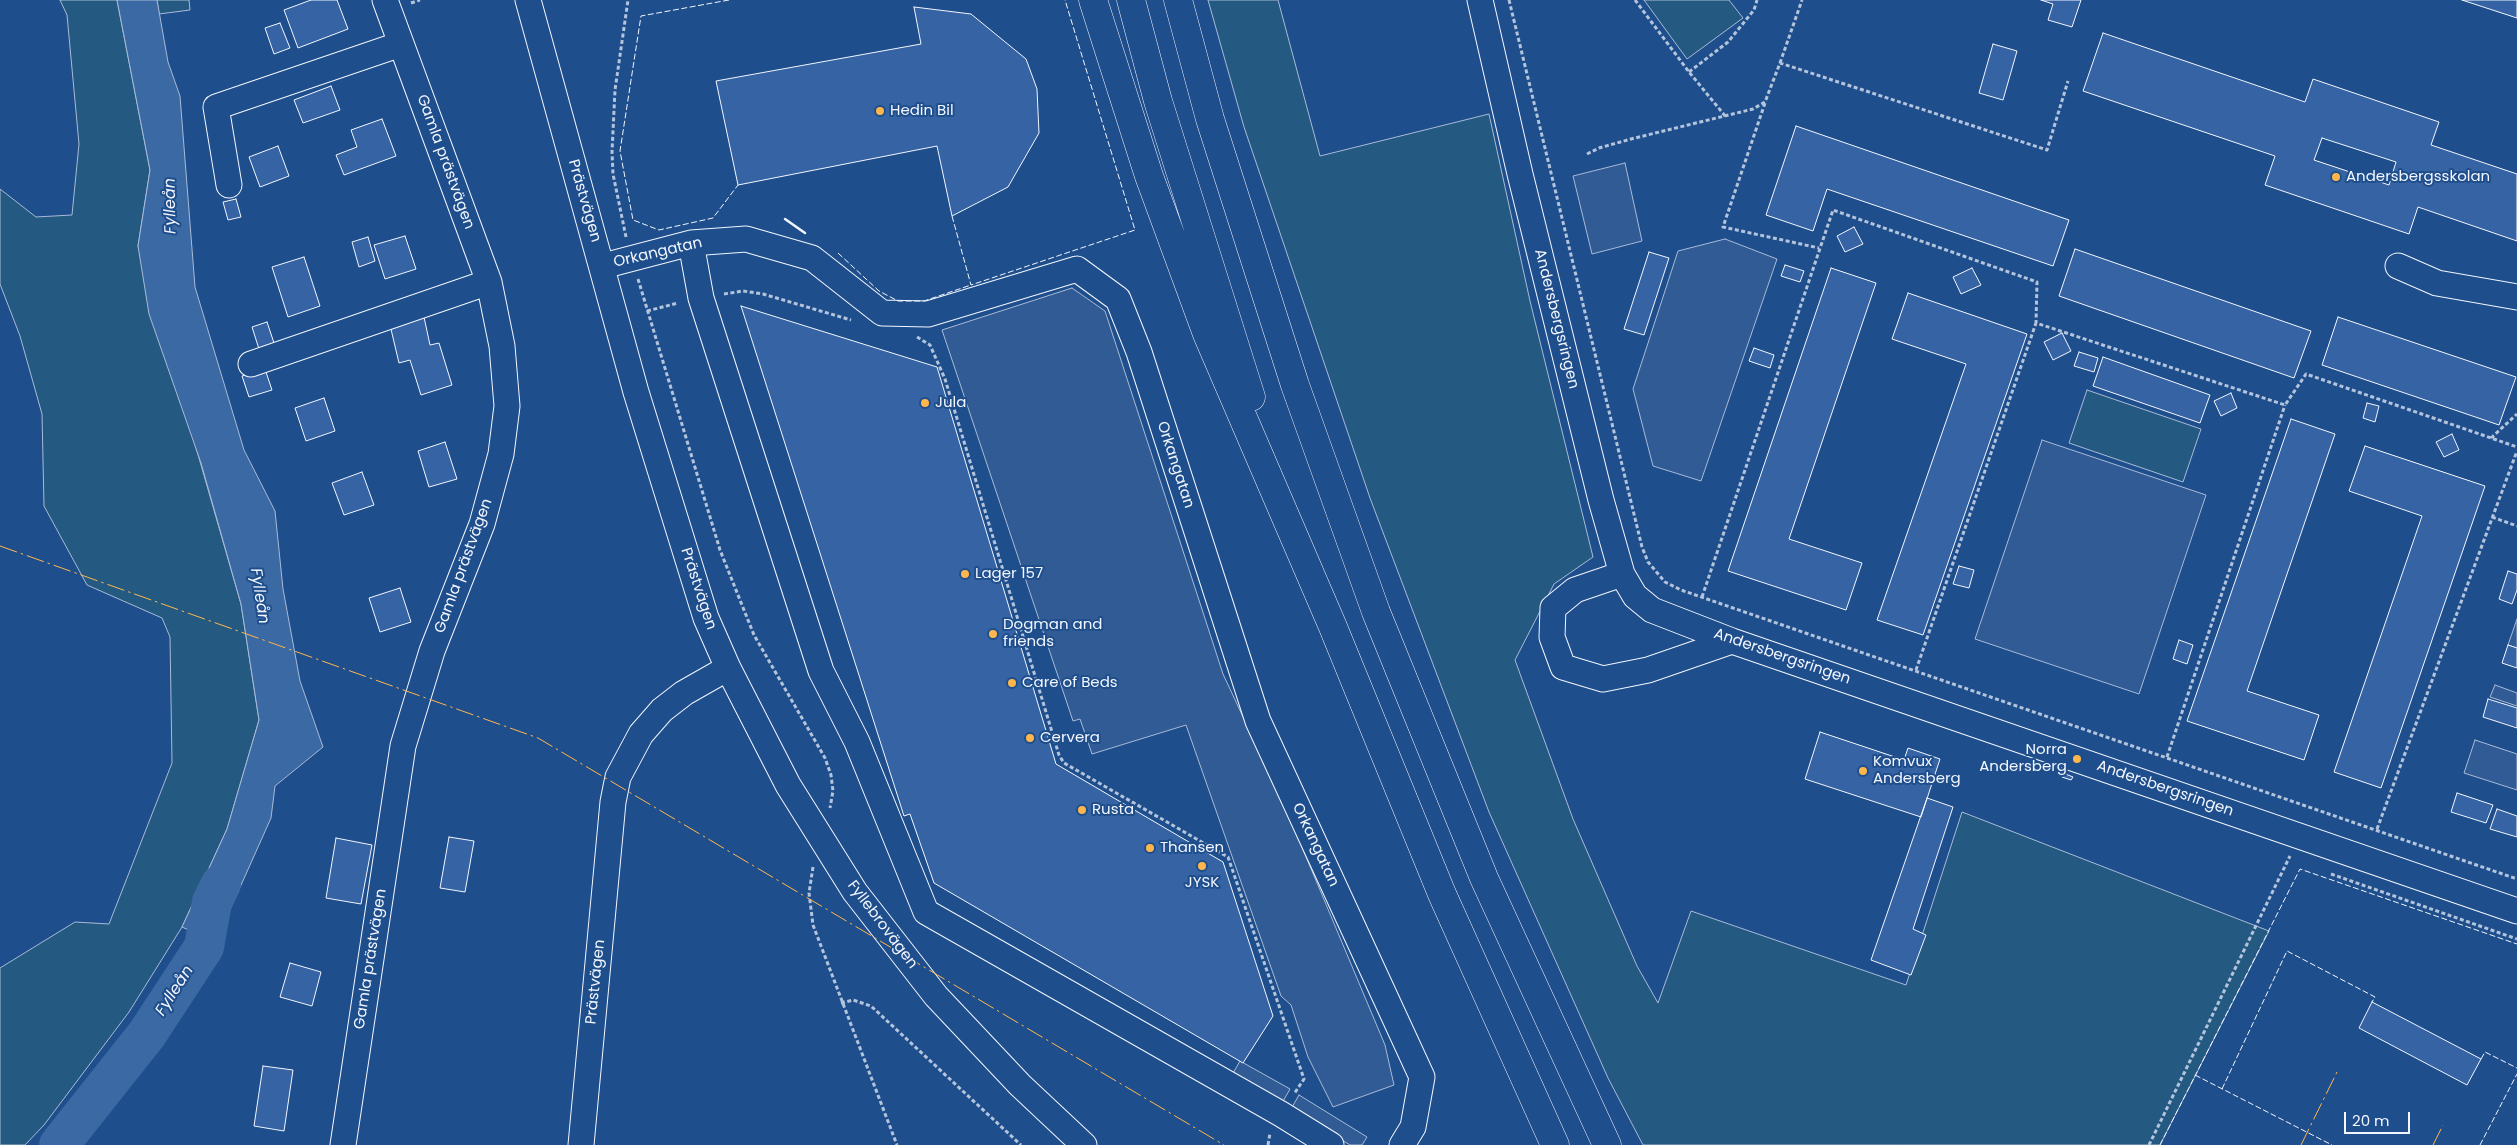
<!DOCTYPE html>
<meta charset="utf-8">
<style>
body{margin:0}
#map{position:relative;width:2517px;height:1145px;overflow:hidden;background:#1f4e8c;font-family:Poppins,sans-serif}
canvas{display:block}
.scale{position:absolute;left:2344px;top:1112px;width:66px;height:22px;box-sizing:border-box;border:2px solid #f2f6ff;border-top:0;padding-left:6px;font-size:15px;line-height:18px;white-space:nowrap;color:#f2f6ff;-webkit-text-stroke:4px #1f4e8c;paint-order:stroke}
</style>
<div id="map">
<canvas width="2517" height="1145"></canvas>
<div class="scale">20 m</div>
</div>
<script>
const ctx = document.querySelector('canvas').getContext('2d');
ctx.lineJoin = 'round';
function fill(path, color) { ctx.fillStyle = color; ctx.fill(path, 'evenodd'); }
const shape = rows => new Path2D(rows.map(r => 'M' + r).join(''));
function stroke(path, color, width, dash) { ctx.strokeStyle = color; ctx.lineWidth = width; ctx.lineCap = dash ? 'butt' : 'round'; ctx.setLineDash(dash || []); ctx.stroke(path); }
function drawText(font, color, halo, rows, align = 'center') {
  ctx.font = font + ' Poppins,sans-serif'; ctx.lineWidth = 4; ctx.setLineDash([]); ctx.textBaseline = 'middle'; ctx.strokeStyle = halo; ctx.fillStyle = color; for (const [text, x, y, turn = 0] of rows) {
    ctx.save(); ctx.translate(x, y); ctx.rotate((+turn || 0) * Math.PI / 180); ctx.textAlign = isNaN(turn) ? turn : align; if (halo) ctx.strokeText(text, 0, 0); ctx.fillText(text, 0, 0); ctx.restore();
  }
}
const green = shape([
 [60,0,117,0,150,170,138,246,241,604,259,720,227,829,182,927,129,1012,44,1125,25,1145,0,1145,0,968,75,922,109,924,172,763,170,637,162,618,87,585,44,506,42,414,20,336,0,284,0,189,36,217,72,215,79,144,67,15,60,0],
 [157,0,189,0,190,10,159,14,157,0],
 [1208,0,1278,0,1320,156,1489,114,1530,301,1593,557,1554,584,1515,660,1573,819,1637,966,1658,1003,1691,911,1906,985,1962,812,2269,931,2160,1145,1643,1145,1608,1078,1489,812,1370,498,1244,127,1208,0],
 [1644,0,1729,0,1743,18,1687,59,1644,0],
 [2087,390,2201,429,2183,482,2069,443,2087,390]
]);
fill(green, '#245a82');
stroke(green, '#a8bbd7', 1);
const parking = shape([
 [1625,163,1642,241,1592,254,1573,176,1625,163],
 [1725,239,1777,259,1701,481,1653,466,1633,389,1678,251,1725,239],
 [1072,288,1105,311,1223,674,1286,809,1385,1045,1394,1085,1333,1107,1308,1057,1291,1005,1281,996,1186,725,1092,754,1080,719,1073,721,942,330,1072,288],
 [2042,440,2206,495,2139,694,1975,639,2042,440],
 [2517,619,2517,648,2508,645,2517,619],
 [2495,685,2517,693,2517,706,2490,697,2495,685],
 [2475,740,2517,754,2517,790,2464,773,2475,740],
 [1240,1061,1290,1089,1282,1103,1232,1075,1240,1061],
 [1299,1095,1367,1137,1362,1145,1350,1145,1291,1109,1299,1095]
]);
fill(parking, '#305b95');
stroke(parking, '#a8bbd7', 1);
const water = shape([
 [117,0,157,0,168,62,180,96,195,287,244,450,275,511,283,589,300,681,323,747,275,786,271,818,229,912,222,945,182,927,227,829,259,720,241,604,201,463,149,314,138,246,150,170,117,0]
]);
fill(water, '#3b69a3');
stroke(water, '#a8bbd7', 1);
stroke(shape([
 [59,1145,147,1034,204,947,212,902,221,884]
]), '#3b69a3', 40);
const building = shape([
 [311,0,337,0,348,29,298,48,284,10,311,0],
 [2041,0,2081,0,2072,27,2048,20,2053,4,2041,0],
 [2462,0,2517,0,2517,18,2462,0],
 [914,7,971,14,1026,59,1037,89,1039,133,1008,187,952,216,937,146,738,185,716,81,921,44,914,7],
 [280,23,290,48,274,54,265,28,280,23],
 [2103,33,2305,102,2313,79,2439,122,2431,145,2517,174,2517,241,2418,207,2409,234,2265,185,2275,156,2083,91,2103,33],
 [2322,138,2396,162,2389,185,2314,160,2322,138],
 [1993,44,2017,51,2003,100,1979,93,1993,44],
 [331,86,340,110,303,123,294,100,331,86],
 [382,119,396,156,344,175,336,155,357,147,351,130,382,119],
 [1796,126,2069,220,2053,266,1827,189,1813,231,1766,215,1796,126],
 [278,146,289,176,260,187,249,157,278,146],
 [236,199,241,217,228,220,223,202,236,199],
 [1854,227,1863,244,1845,252,1837,236,1854,227],
 [405,236,416,269,385,279,374,245,405,236],
 [368,237,375,261,359,267,352,242,368,237],
 [2075,249,2311,331,2294,378,2059,296,2075,249],
 [1649,252,1669,258,1644,335,1624,329,1649,252],
 [304,257,320,306,288,317,272,267,304,257],
 [1785,265,1804,271,1800,282,1781,276,1785,265],
 [1831,268,1876,283,1789,539,1862,563,1846,610,1728,571,1831,268],
 [1972,268,1981,285,1961,294,1953,277,1972,268],
 [1908,293,2027,334,1923,635,1877,620,1966,364,1892,339,1908,293],
 [741,306,937,367,1056,764,1223,862,1273,1016,1243,1063,934,883,910,814,904,816,741,306],
 [424,317,430,345,439,343,452,385,421,395,410,360,399,363,390,325,424,317],
 [2338,317,2516,377,2499,425,2322,365,2338,317],
 [267,322,274,343,259,349,252,327,267,322],
 [2062,333,2071,351,2053,360,2044,342,2062,333],
 [1754,348,1774,355,1770,368,1749,361,1754,348],
 [2079,352,2098,358,2094,372,2074,366,2079,352],
 [2103,357,2210,395,2200,423,2093,386,2103,357],
 [265,369,272,390,249,397,242,376,265,369],
 [2231,393,2237,408,2221,416,2214,401,2231,393],
 [324,398,335,431,306,441,295,408,324,398],
 [2367,403,2379,406,2375,422,2363,418,2367,403],
 [2291,419,2335,434,2247,691,2319,715,2304,760,2187,721,2291,419],
 [2452,434,2459,450,2444,457,2436,442,2452,434],
 [445,442,457,479,429,487,418,451,445,442],
 [2365,446,2485,486,2381,788,2334,772,2422,516,2349,491,2365,446],
 [362,472,374,505,344,515,332,483,362,472],
 [1959,566,1974,570,1969,588,1953,584,1959,566],
 [2508,571,2517,574,2517,590,2512,604,2499,599,2508,571],
 [400,588,411,622,380,632,369,598,400,588],
 [2179,640,2193,645,2187,664,2173,659,2179,640],
 [2508,645,2517,648,2517,668,2502,663,2508,645],
 [2488,699,2517,708,2517,728,2483,717,2488,699],
 [1820,732,1904,760,1908,748,1940,759,1921,817,1805,779,1820,732],
 [2063,773,2073,777,2071,780,2062,777,2063,773],
 [2457,793,2493,805,2486,823,2451,812,2457,793],
 [1927,798,1953,807,1913,929,1926,935,1911,975,1871,960,1927,798],
 [2497,809,2517,816,2517,837,2490,829,2497,809],
 [449,837,474,841,465,892,440,888,449,837],
 [336,838,372,845,361,904,326,898,336,838],
 [290,963,321,972,312,1006,280,997,290,963],
 [2372,1002,2481,1059,2467,1085,2359,1028,2372,1002],
 [263,1066,293,1070,284,1131,254,1126,263,1066]
]);
fill(building, '#3563a3');
stroke(building, '#f2f6ff', 1);
const minor = shape([
 [528,0,636,392,706,618,728,668,788,785,855,892,936,996,1020,1085,1084,1145],
 [1480,0,1520,174,1601,500,1622,574,1635,596,1652,610,1732,641,2517,911],
 [229,185,216,107,401,44],
 [691,243,701,298,821,671,857,742,926,912,1281,1114,1331,1145],
 [603,266,691,243,746,239,812,258,882,313,928,314,1077,269,1118,299,1139,352,1258,721,1422,1077,1413,1127,1402,1145],
 [2398,266,2437,283,2517,297],
 [251,364,489,282],
 [1622,574,1575,590,1553,608,1552,637,1563,667,1603,679,1648,670,1732,641],
 [343,1145,403,746,432,651,482,524,501,454,507,406,502,346,489,282,385,0],
 [581,1145,613,802,618,777,641,734,662,710,684,693,728,668]
]);
const highway = shape([
 [1093,0,1149,176,1207,334,1333,627,1442,894,1555,1145],
 [1131,0,1158,101,1251,397],
 [1178,0,1210,119,1295,385,1376,612,1484,878,1607,1145]
]);
stroke(minor, '#f2f6ff', 27);
stroke(highway, '#f2f6ff', 29);
stroke(shape([
 [1509,0,1642,547,1648,562,1665,582,1681,590,2517,879],
 [1635,0,1689,72,1726,117],
 [411,3,420,0],
 [1780,63,1802,0],
 [1689,72,1728,42,1754,10,1757,0],
 [1765,103,1723,227,1819,248],
 [1587,154,1599,148,1631,139,1753,109,1765,102,1780,63,2047,150,2068,81],
 [626,237,613,174,612,152,615,90,628,0],
 [638,279,720,550,754,635,825,758,831,775,833,791,830,808],
 [724,294,743,291,763,294,851,320],
 [647,311,678,303],
 [917,337,930,345,945,379,1059,755,1064,763,1228,857,1304,1079,1294,1094],
 [2491,438,2517,414],
 [2492,517,2517,526],
 [1702,597,1833,210,2037,282,2036,323,2285,405,2306,374,2517,447],
 [1916,670,2036,323],
 [2167,757,2285,405],
 [2377,829,2517,451],
 [813,867,809,893,813,925,897,1145],
 [2331,874,2517,939],
 [841,1003,853,1000,871,1006,1021,1145],
 [1268,1145,1270,1133],
 [2149,1145,2290,856]
]), '#b3c4dc', 3, [4, 2.5]);
stroke(minor, '#1f4e8c', 25);
stroke(highway, '#1f4e8c', 28);
stroke(shape([
 [729,0,641,16,620,151,633,220,659,230,713,218,738,185],
 [952,216,971,285,1135,230,1065,0],
 [838,253,879,291,898,301,924,301,971,285],
 [2481,1059,2485,1052,2517,1068],
 [2195,1075,2332,1145],
 [2222,1089,2287,951,2375,997,2372,1002],
 [2160,1145,2300,869,2517,944],
 [2480,1145,2517,1074]
]), '#f2f6ff', 1, [6, 2.5]);
stroke(shape([
 [785,219,805,233]
]), '#f2f6ff', 2.5);
stroke(shape([
 [0,546,538,738,1224,1145],
 [2301,1145,2337,1072],
 [2433,1145,2443,1125]
]), '#ffb74d', 1, [18, 4, 2.5, 4]);
for (const [x, y, r, color] of [
 [880,111,5,"#ffb74d"],
 [2336,177,5,"#ffb74d"],
 [925,403,5,"#ffb74d"],
 [965,574,5,"#ffb74d"],
 [993,634,5,"#ffb74d"],
 [1012,683,5,"#ffb74d"],
 [1030,738,5,"#ffb74d"],
 [2077,759,5,"#ffb74d"],
 [1863,771,5,"#ffb74d"],
 [1082,810,5,"#ffb74d"],
 [1150,848,5,"#ffb74d"],
 [1202,866,5,"#ffb74d"]
]) { const dot = new Path2D(); dot.arc(x, y, r, 0, 2 * Math.PI); ctx.fillStyle = color; ctx.fill(dot); stroke(dot, '#1f4e8c', 2); }
drawText('15px', '#f2f6ff', '#1f4e8c', [
 ["Hedin Bil",890,111],
 ["Andersbergsskolan",2346,177],
 ["Jula",935,403],
 ["Lager 157",975,574],
 ["Dogman and",1003,625],
 ["friends",1003,642],
 ["Care of Beds",1022,683],
 ["Cervera",1040,738],
 ["Norra",2067,750,"right"],
 ["Andersberg",2067,767,"right"],
 ["Komvux",1873,762],
 ["Andersberg",1873,779],
 ["Rusta",1092,810],
 ["Thansen",1160,848],
 ["JYSK",1202,883,"center"]
], 'left');
drawText('15px', '#f2f6ff', '#1f4e8c', [
 ["Gamla prästvägen",445,162,70],
 ["Prästvägen",584,201,74],
 ["Orkangatan",658,253,-13],
 ["Andersbergsringen",1556,319,76],
 ["Orkangatan",1175,465,72],
 ["Gamla prästvägen",464,566,-70],
 ["Prästvägen",698,589,72],
 ["Andersbergsringen",1782,657,19],
 ["Andersbergsringen",2165,789,19],
 ["Orkangatan",1315,845,65],
 ["Fyllebrovägen",882,925,53],
 ["Gamla prästvägen",371,959,-81],
 ["Prästvägen",596,982,-84]
]);
drawText('italic 16px', '#f2f6ff', '#1f4e8c', [
 ["Fylleån",171,206,-91],
 ["Fylleån",259,596,81],
 ["Fylleån",175,991,-57]
]);
</script>
